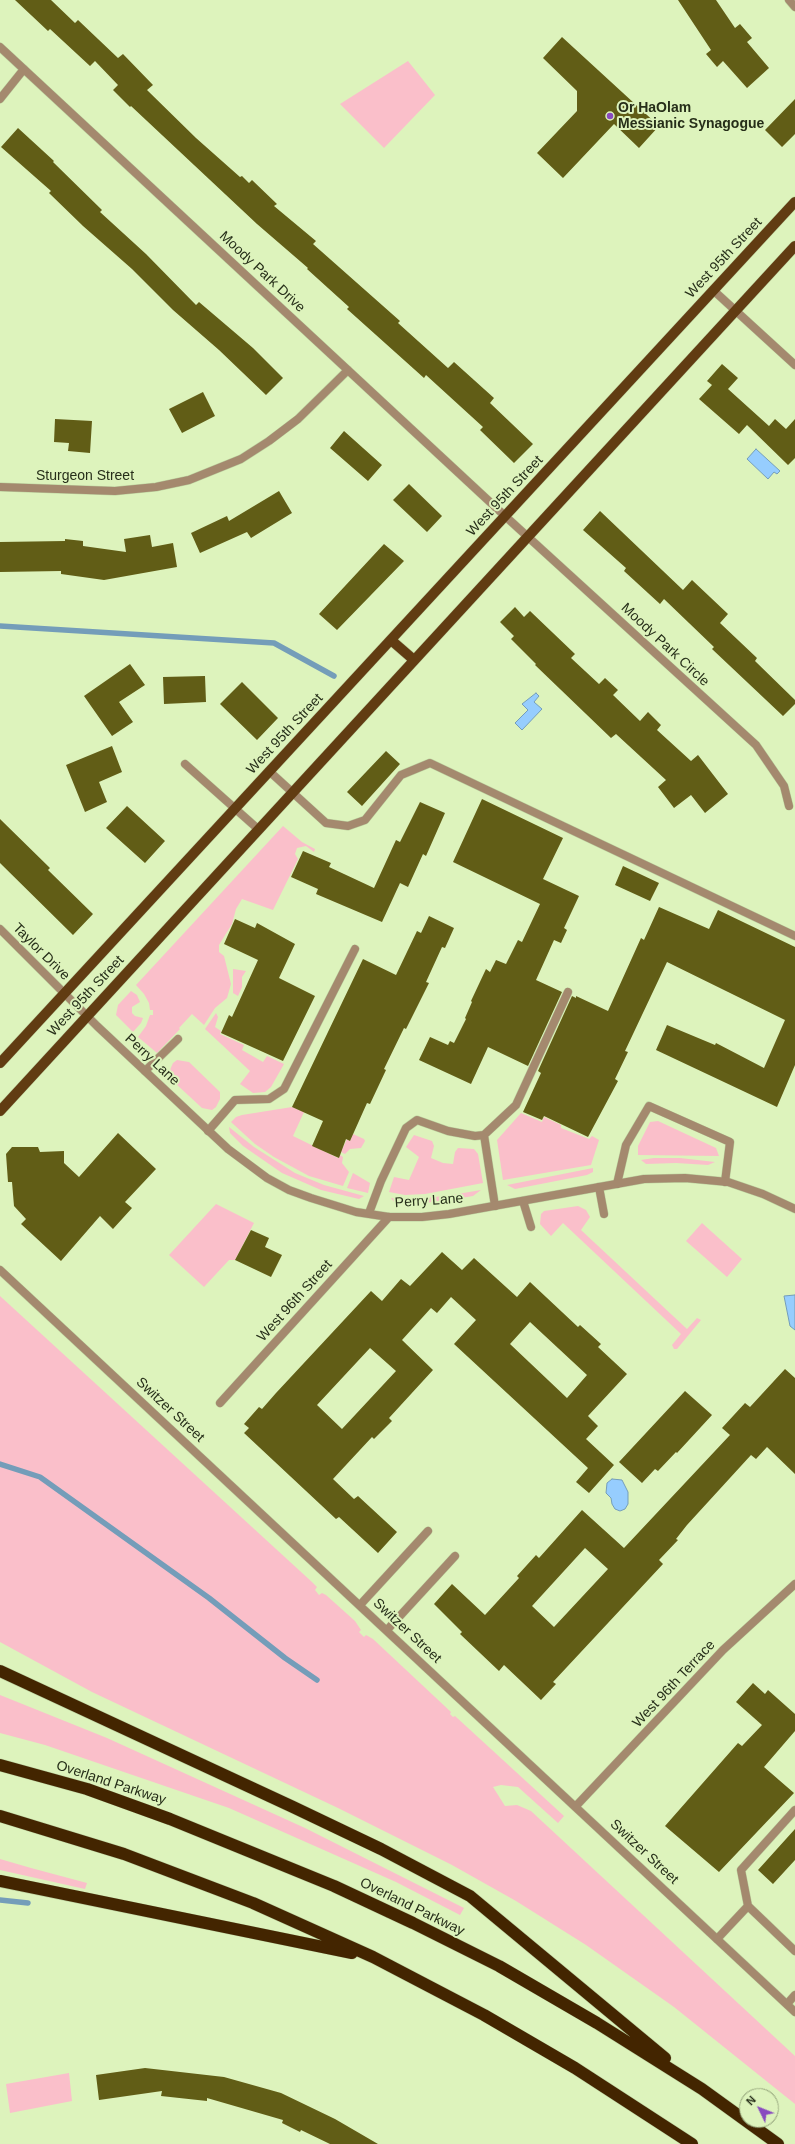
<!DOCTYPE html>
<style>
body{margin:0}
#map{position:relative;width:795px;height:2144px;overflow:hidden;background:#ddf3bc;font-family:Helvetica,sans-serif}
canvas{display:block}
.north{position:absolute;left:739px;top:2088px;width:40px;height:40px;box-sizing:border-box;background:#ddf3bc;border:1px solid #94a47b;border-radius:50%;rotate:313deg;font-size:11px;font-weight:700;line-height:16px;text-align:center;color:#262e19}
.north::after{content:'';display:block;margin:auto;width:14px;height:18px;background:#894abf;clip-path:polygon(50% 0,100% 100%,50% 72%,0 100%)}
</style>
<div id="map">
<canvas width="795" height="2144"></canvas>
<div class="north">N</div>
</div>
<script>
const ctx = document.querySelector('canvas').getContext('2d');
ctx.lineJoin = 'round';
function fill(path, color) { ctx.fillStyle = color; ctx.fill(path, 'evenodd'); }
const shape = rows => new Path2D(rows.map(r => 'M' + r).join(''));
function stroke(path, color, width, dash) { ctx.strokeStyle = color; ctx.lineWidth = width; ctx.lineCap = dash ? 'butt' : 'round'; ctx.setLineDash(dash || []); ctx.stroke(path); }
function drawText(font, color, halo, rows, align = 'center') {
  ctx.font = font + ' Helvetica,sans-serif'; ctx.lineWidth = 4; ctx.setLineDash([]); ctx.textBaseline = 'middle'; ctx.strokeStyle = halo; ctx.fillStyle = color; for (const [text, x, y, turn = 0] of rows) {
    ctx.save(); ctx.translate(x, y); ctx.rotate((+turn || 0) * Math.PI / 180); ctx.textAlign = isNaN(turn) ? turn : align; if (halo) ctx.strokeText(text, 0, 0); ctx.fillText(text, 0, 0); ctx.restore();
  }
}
fill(shape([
 [408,61,435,95,384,148,340,104],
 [283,826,302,842,315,849,314,852,306,846,297,848,295,854,298,859,273,910,242,899,236,909,232,924,219,945,219,952,224,956,231,984,227,998,215,1008,204,1025,192,1014,179,1028,180,1029,157,1053,138,1037,146,1026,150,1015,153,1015,153,1010,150,1010,149,1003,144,994,136,985],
 [233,969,246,971,242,977,242,987,238,996,233,993],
 [131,991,137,995,140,1002,132,1007,132,1013,135,1016,143,1018,141,1023,133,1032,116,1015,118,1005],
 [216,1013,218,1017,215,1027,221,1031,220,1034,244,1045,242,1050,263,1062,267,1056,284,1064,271,1087,265,1092,253,1093,240,1084,250,1071,205,1029],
 [177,1060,189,1062,220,1092,220,1099,216,1107,212,1110,202,1108,175,1083,169,1072,173,1063],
 [292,1107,304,1112,293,1136,338,1158,340,1155,343,1157,342,1163,349,1172,343,1186,309,1176,274,1157,255,1144,231,1122,236,1117,242,1115],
 [521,1113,542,1122,544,1117,561,1125,561,1128,589,1139,592,1136,599,1140,591,1165,503,1180,497,1140],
 [658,1121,716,1148,719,1156,638,1155,638,1146,650,1122],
 [229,1127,254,1147,295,1173,324,1185,364,1196,359,1199,321,1190,282,1173,243,1146,230,1133],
 [353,1134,364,1139,365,1141,361,1148,350,1149,345,1154,341,1152,347,1139,350,1141],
 [414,1135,432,1141,434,1146,431,1158,443,1163,453,1164,455,1152,458,1148,474,1149,478,1154,483,1183,425,1194,405,1195,389,1192,394,1177,409,1180,419,1157,406,1147],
 [654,1158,680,1158,715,1162,708,1165,676,1163,646,1164,641,1160],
 [593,1168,593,1172,587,1175,515,1189,507,1185],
 [353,1173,370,1183,368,1193,347,1188],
 [481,1190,473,1196,443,1201,412,1204,394,1202,391,1198,407,1199,446,1196],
 [216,1204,254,1223,235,1260,229,1260,204,1287,169,1255],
 [578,1206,586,1210,590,1217,581,1230,687,1329,697,1318,701,1320,677,1349,674,1349,672,1345,681,1334,563,1223,551,1236,540,1224,541,1214,544,1211],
 [702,1223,742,1259,727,1277,686,1241],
 [0,1296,312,1582,317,1587,315,1590,319,1595,322,1593,326,1595,355,1621,361,1630,359,1632,364,1637,366,1635,373,1639,451,1712,450,1714,453,1717,455,1716,564,1816,558,1823,518,1787,501,1785,493,1787,505,1806,517,1805,531,1811,795,2056,795,2104,674,2007,586,1945,516,1901,452,1865,338,1808,92,1692,0,1642],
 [0,1695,107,1738,305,1828,464,1908,460,1915,396,1882,229,1808,45,1745,0,1733],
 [0,1859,31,1868,87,1883,85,1889,0,1870],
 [69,2073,72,2101,10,2113,6,2084]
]), '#fabfca');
const water = shape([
 [756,449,780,471,777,474,774,472,768,479,747,459,756,449],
 [536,693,539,696,534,702,542,709,522,730,515,723,528,710,522,704,536,693],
 [795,1295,795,1330,790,1326,784,1296,795,1295],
 [612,1479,622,1480,628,1492,628,1504,625,1509,620,1511,615,1509,612,1504,611,1498,606,1493,607,1483,612,1479]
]);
fill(water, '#96cdfe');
stroke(water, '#749db9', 1);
stroke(shape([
 [0,626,274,643,334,676],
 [0,1464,40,1477,209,1598,285,1658,317,1680],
 [0,1900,28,1903]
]), '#749db9', 5.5);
fill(shape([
 [15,0,51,0,75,23,78,20,118,58,123,54,153,85,147,90,196,138,240,177,242,176,249,183,252,180,277,204,274,206,316,241,313,244,400,321,398,323,448,368,454,362,494,398,490,403,533,444,514,463,480,430,483,427,426,375,424,378,347,309,349,307,307,269,308,268,257,224,131,106,130,107,113,90,118,85,95,61,90,66,50,29,48,31],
 [678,0,716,0,735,28,740,24,752,38,747,42,769,68,747,88,723,61,717,67,706,54,711,50],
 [562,37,659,126,639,148,614,124,563,178,537,153,577,111,577,91,543,58],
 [795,99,795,134,782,147,765,130],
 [18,128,54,161,53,162,102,210,100,212,146,254,196,305,199,302,253,348,283,378,266,395,219,350,173,310,132,269,83,226,49,193,51,191,1,147],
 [722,364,738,378,728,389,769,426,775,419,786,429,795,419,795,458,788,465,747,425,739,434,699,399,712,385,707,381],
 [203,392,215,416,182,433,169,409],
 [55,419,92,421,90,453,68,451,69,443,54,442],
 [344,431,382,465,368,481,330,448],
 [409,484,442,516,427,532,393,500],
 [279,491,292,513,251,538,247,532,200,553,191,533,227,516,229,521],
 [600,511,683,590,692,580,728,614,720,623,757,658,755,661,795,700,795,704,783,716,712,649,714,647,664,599,660,604,624,571,626,568,583,530],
 [150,535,152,547,173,543,177,567,104,580,61,574,61,571,0,572,0,542,65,541,65,539,83,541,83,546,126,552,124,539],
 [384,544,404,561,337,630,319,614],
 [515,607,524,617,530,611,575,654,571,658,599,684,605,678,618,690,613,695,640,721,648,712,661,725,657,730,691,761,698,755,728,794,705,813,691,795,674,808,658,787,666,780,616,734,611,738,535,665,536,664,511,639,514,636,500,622],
 [130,664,145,685,119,702,133,722,112,736,84,696],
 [205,676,206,702,164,704,163,677],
 [242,682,278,718,257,740,220,704],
 [112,746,122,772,99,782,107,802,85,812,66,765],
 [386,751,400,764,362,806,347,792],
 [482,799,563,838,543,879,579,896,564,928,567,930,561,943,554,940,536,980,562,992,528,1066,488,1047,471,1084,419,1060,430,1037,448,1045,450,1041,454,1043,466,1019,465,1018,472,1002,471,1001,486,969,490,972,496,960,506,964,518,940,522,942,540,904,453,862],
 [420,802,445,813,426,856,423,854,408,887,400,883,382,922,316,894,318,889,291,877,303,851,331,863,329,867,374,888,396,840,400,842],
 [127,806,165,841,145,863,106,828],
 [0,819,50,868,48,870,93,914,73,935,0,863],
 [623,866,659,883,650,901,615,885],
 [659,907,709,929,718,910,795,947,795,1065,777,1107,656,1050,667,1025,715,1045,716,1043,764,1068,785,1020,667,962,625,1051,628,1052,615,1079,618,1081,588,1137,544,1116,542,1120,523,1112,541,1073,538,1071,572,996,576,998,576,996,608,1011,641,938,644,940],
 [429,916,454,928,445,948,442,947,426,982,429,983,406,1029,404,1028,384,1069,386,1070,370,1104,367,1103,350,1141,346,1139,339,1158,312,1146,323,1121,292,1107,363,959,396,975,417,931,421,933],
 [235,919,255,928,257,923,295,944,279,978,315,996,283,1061,221,1033,229,1015,232,1017,258,960,224,944],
 [118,1133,156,1169,125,1202,132,1208,113,1229,100,1216,61,1261,21,1224,26,1219,14,1206,12,1182,8,1182,6,1154,12,1147,38,1147,40,1152,64,1151,64,1163,79,1177],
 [251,1230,269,1238,265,1247,282,1255,271,1277,235,1260],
 [442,1252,462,1270,474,1258,517,1297,530,1282,578,1327,580,1325,601,1344,598,1347,627,1374,588,1416,598,1426,586,1439,614,1465,589,1493,576,1482,588,1468,454,1344,476,1320,451,1297,437,1313,431,1308,402,1340,433,1370,389,1418,392,1421,374,1439,372,1437,333,1479,354,1499,358,1496,397,1532,378,1553,339,1517,336,1519,244,1433,249,1428,244,1424,259,1407,262,1409,276,1393,371,1291,382,1301,401,1279,410,1286],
 [530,1322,587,1375,567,1398,510,1344],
 [370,1348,396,1371,342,1429,317,1405],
 [785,1369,795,1378,795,1474,767,1447,756,1459,751,1455,687,1525,676,1539,678,1540,659,1560,663,1564,553,1682,556,1684,541,1700,504,1665,499,1671,460,1634,462,1632,434,1604,452,1584,485,1615,519,1578,517,1576,536,1555,539,1558,582,1510,624,1548,730,1435,722,1428,745,1403,750,1407],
 [585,1548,608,1569,554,1627,532,1606],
 [685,1391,712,1415,677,1453,676,1452,658,1471,655,1469,642,1483,619,1462],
 [753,1683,765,1694,768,1690,795,1714,795,1731,764,1767,794,1793,719,1872,665,1826,738,1743,742,1746,762,1725,736,1702],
 [795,1829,795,1860,773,1884,758,1870],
 [145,2068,224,2077,281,2093,335,2119,378,2144,330,2144,301,2130,300,2132,282,2123,283,2120,207,2098,207,2101,161,2096,162,2091,99,2100,96,2075]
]), '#615d16');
const lane = shape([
 [269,771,326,823,348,826,365,820,401,775,430,763,795,936],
 [145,1071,178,1039],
 [208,1131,235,1100,269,1099,284,1089,355,949],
 [484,1135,516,1105,568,992],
 [617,1184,626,1145,649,1106,730,1142,725,1182],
 [599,1187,604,1214],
 [523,1201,531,1227],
 [369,1213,381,1181,406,1128,417,1120,448,1131,475,1136,484,1135,495,1206],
 [360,1605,428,1531],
 [387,1630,455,1556],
 [748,1906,795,1951],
 [717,1939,748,1906,741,1870,795,1810],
 [787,2004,795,1995]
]);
const street = shape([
 [789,0,795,7],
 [0,47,505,516,756,745,784,786,789,806],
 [0,99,24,69],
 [713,290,795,365],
 [0,487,115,491,156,487,189,480,241,459,269,441,298,419,348,370],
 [185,764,258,829],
 [0,929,97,1026,228,1149,267,1178,289,1190,311,1198,356,1212,389,1217,422,1217,449,1214,644,1179,685,1178,728,1182,763,1194,795,1209],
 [0,1270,795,2012],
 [220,1403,389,1217],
 [576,1806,723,1650,795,1584]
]);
const primary = shape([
 [391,640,414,660],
 [0,1063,795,202],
 [0,1111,795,246]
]);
const highway = shape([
 [0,1671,293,1807,381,1849,470,1896,665,2058],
 [0,1765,87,1789,170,1819,334,1886,413,1923,499,1966,597,2023,702,2089,778,2144],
 [0,1816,124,1854,253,1903,373,1957,484,2015,575,2068,692,2144],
 [0,1881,352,1953]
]);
stroke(lane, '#bcd09f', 9);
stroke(street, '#bcd09f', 9);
stroke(primary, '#bcd09f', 11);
stroke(highway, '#bcd09f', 13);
stroke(lane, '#a4896e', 8);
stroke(street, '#a4896e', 8);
stroke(primary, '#613c12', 10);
stroke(highway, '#432500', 12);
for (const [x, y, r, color] of [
 [610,116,4,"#894abf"]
]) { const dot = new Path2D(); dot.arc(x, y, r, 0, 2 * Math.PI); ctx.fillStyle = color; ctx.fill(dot); stroke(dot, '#ddf3bc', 1.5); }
drawText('bold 14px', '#262e19', '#ddf3bc', [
 ["Or HaOlam",618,108],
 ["Messianic Synagogue",618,124]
], 'left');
drawText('14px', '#262e19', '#ddf3bc', [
 ["West 95th Street",724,258,-47],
 ["Moody Park Drive",262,272,43],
 ["Sturgeon Street",85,476],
 ["West 95th Street",505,496,-47],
 ["Moody Park Circle",665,645,43],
 ["West 95th Street",285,734,-47],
 ["Taylor Drive",41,952,45],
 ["West 95th Street",86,996,-47],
 ["Perry Lane",152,1060,43],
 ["Perry Lane",429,1201,-4],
 ["West 96th Street",295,1301,-48],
 ["Switzer Street",170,1410,43],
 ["Switzer Street",407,1631,43],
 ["West 96th Terrace",674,1684,-47],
 ["Overland Parkway",111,1783,18],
 ["Switzer Street",644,1852,43],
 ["Overland Parkway",412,1907,26]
]);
</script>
